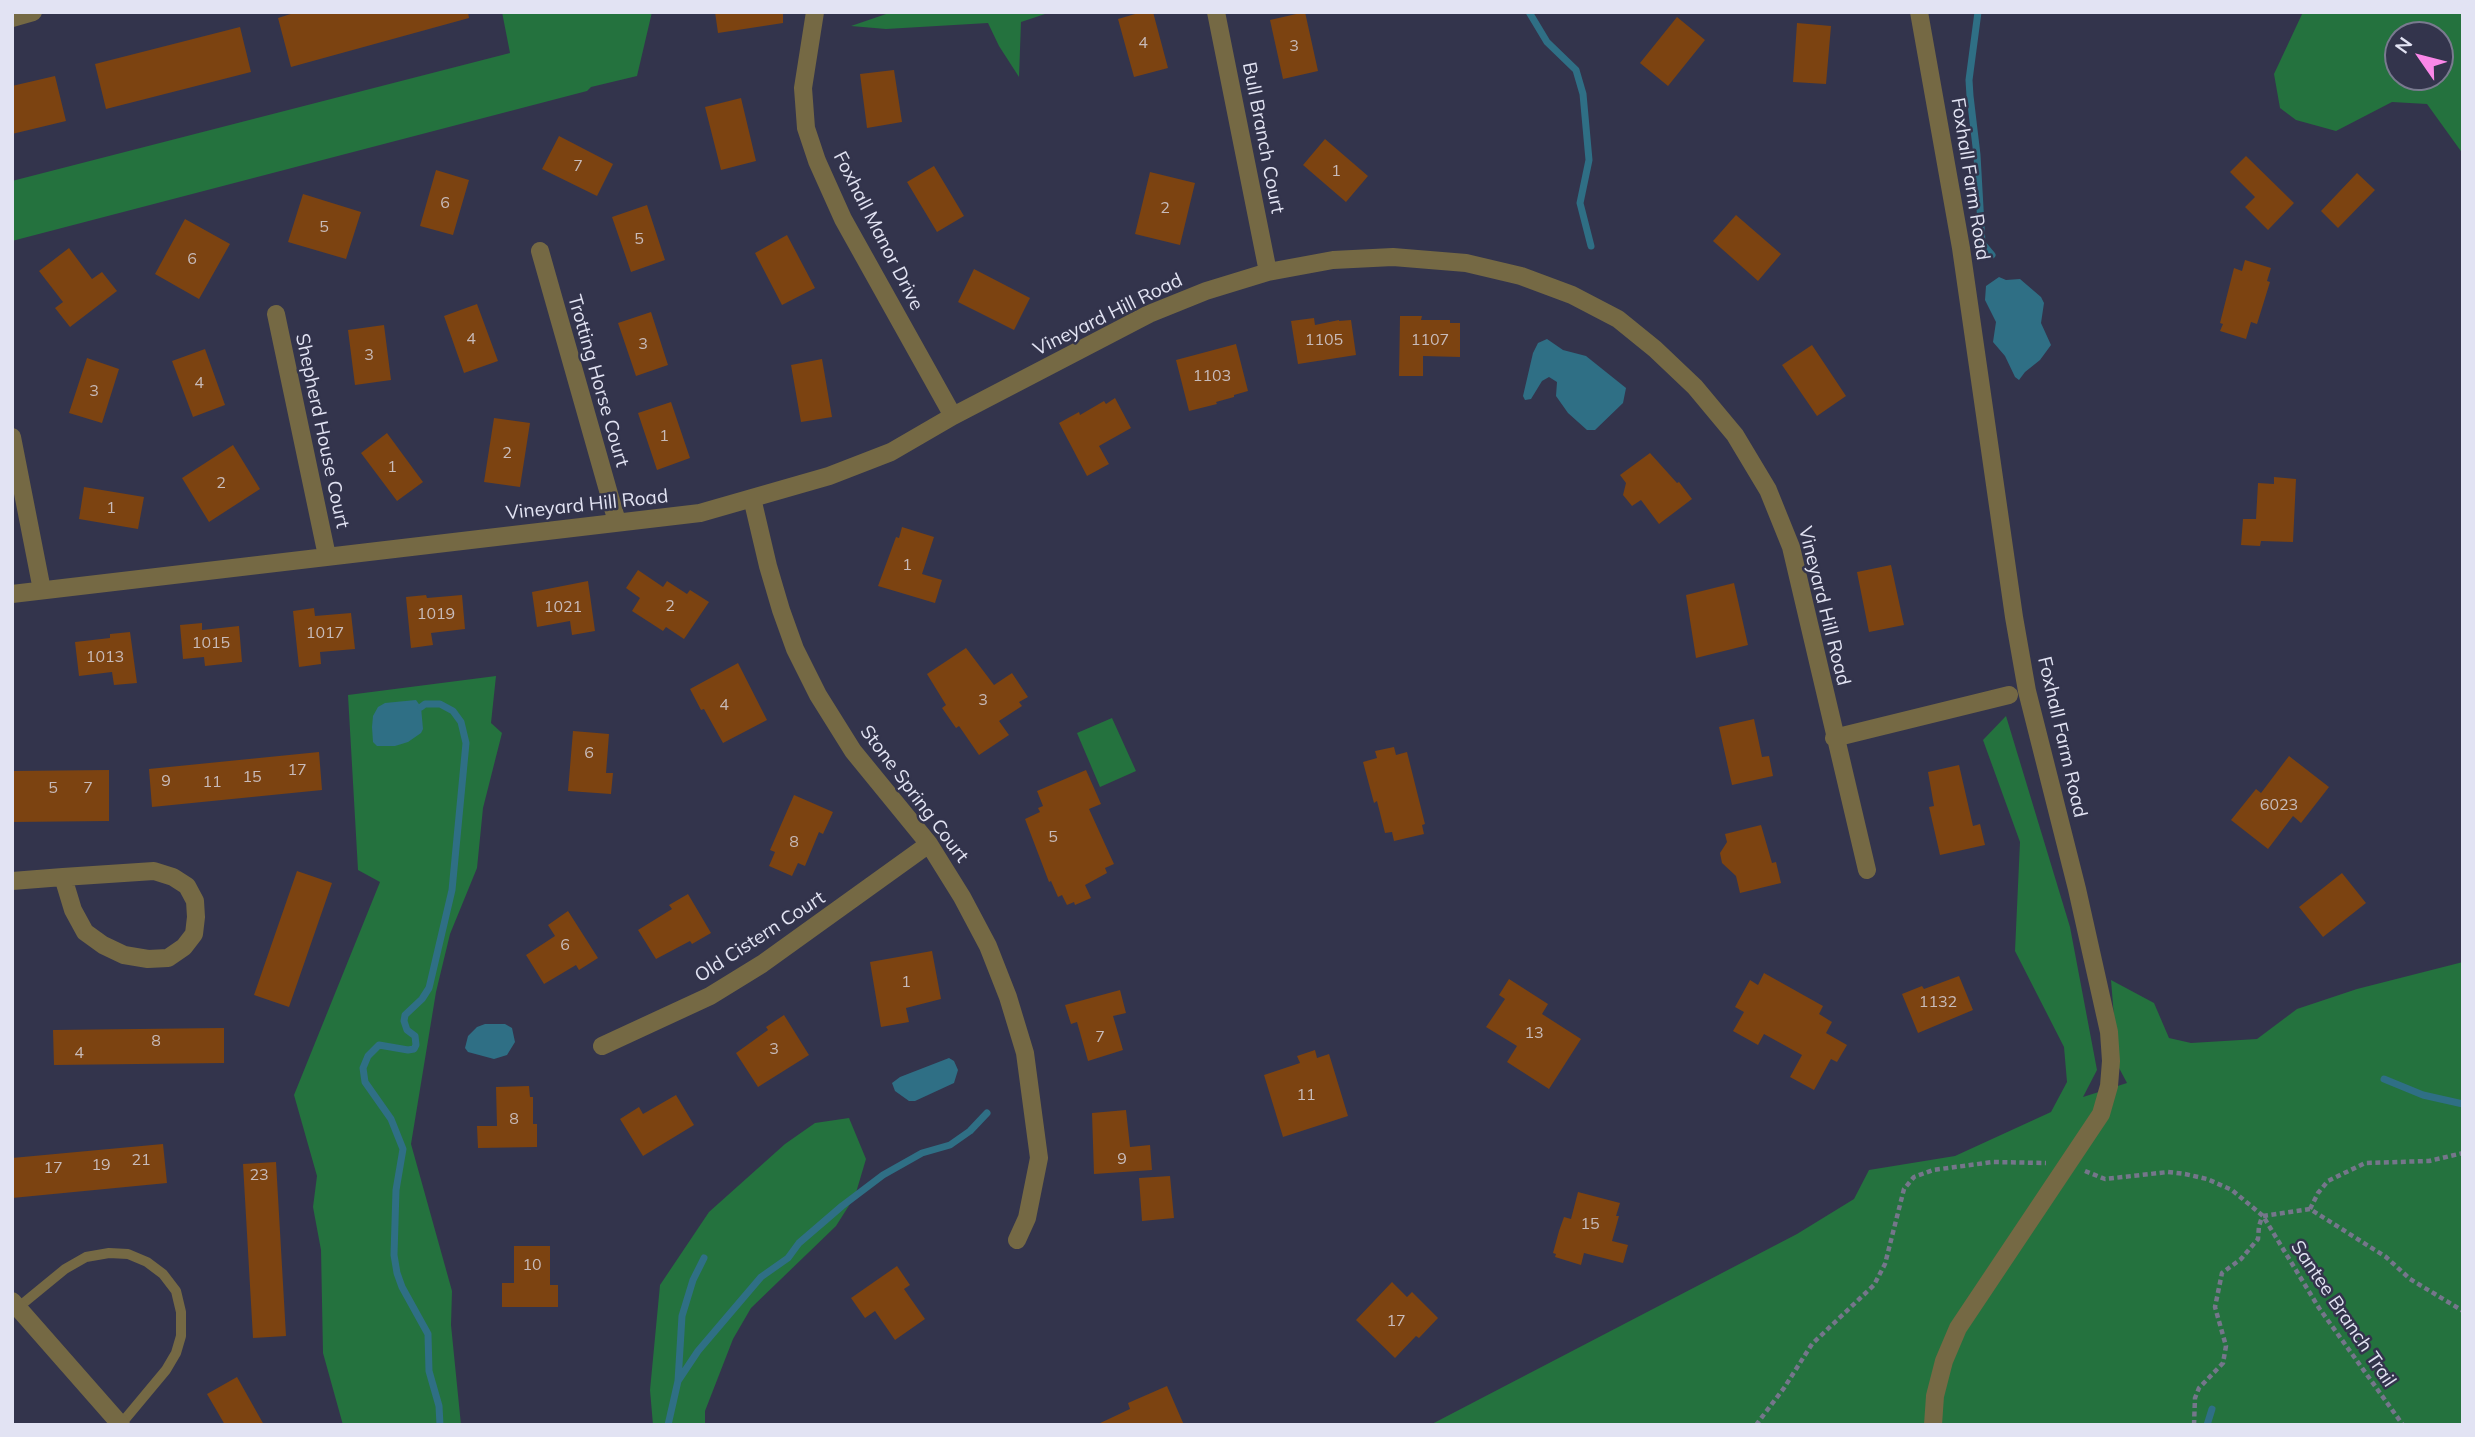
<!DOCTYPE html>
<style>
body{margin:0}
#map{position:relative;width:2475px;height:1437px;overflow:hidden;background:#33344c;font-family:Mulish,sans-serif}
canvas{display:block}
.frame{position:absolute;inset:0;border:14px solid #e2e3f3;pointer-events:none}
.north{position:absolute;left:2384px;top:21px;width:70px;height:70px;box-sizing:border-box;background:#33344c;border:2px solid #797a8f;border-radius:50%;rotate:305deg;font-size:19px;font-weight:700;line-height:28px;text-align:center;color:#e2e3f3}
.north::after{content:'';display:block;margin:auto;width:24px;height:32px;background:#fa87e8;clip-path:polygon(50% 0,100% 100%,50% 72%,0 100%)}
</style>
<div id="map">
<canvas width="2475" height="1437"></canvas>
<div class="frame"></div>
<div class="north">N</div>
</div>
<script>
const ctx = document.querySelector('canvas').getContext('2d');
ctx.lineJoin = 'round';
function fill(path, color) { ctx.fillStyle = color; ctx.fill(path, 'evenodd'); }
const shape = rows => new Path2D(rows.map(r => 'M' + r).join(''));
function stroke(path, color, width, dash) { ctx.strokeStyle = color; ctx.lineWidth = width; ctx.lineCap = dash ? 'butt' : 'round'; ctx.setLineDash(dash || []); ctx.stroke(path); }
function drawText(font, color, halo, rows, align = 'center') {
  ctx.font = font + ' Mulish,sans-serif'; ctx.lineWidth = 5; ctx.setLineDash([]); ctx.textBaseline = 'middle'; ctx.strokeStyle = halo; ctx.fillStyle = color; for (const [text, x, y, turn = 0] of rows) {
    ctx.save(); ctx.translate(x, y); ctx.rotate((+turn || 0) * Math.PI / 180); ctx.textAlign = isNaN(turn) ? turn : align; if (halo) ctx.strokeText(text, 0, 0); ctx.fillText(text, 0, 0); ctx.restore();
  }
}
fill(shape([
 [502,12,652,12,637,76,591,87,587,91,12,241,12,181,510,53],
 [892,12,1051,12,1021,22,1019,77,999,46,988,23,886,29,851,26],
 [2303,12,2463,12,2463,154,2427,104,2392,102,2336,131,2296,120,2280,108,2274,74],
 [2440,35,2440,77,2398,77,2398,35],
 [496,676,491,723,502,733,483,808,477,868,450,934,436,992,411,1144,452,1291,451,1325,461,1425,343,1425,323,1353,321,1250,313,1207,317,1176,294,1095,380,882,358,870,348,695],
 [2006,716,2070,927,2097,1070,2083,1097,2127,1083,2118,1066,2111,980,2154,1003,2169,1038,2191,1043,2257,1039,2297,1009,2357,989,2463,962,2463,1425,1430,1425,1797,1234,1854,1199,1869,1170,1955,1156,2051,1112,2067,1082,2064,1047,2015,951,2020,842,1983,740],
 [1112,718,1136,771,1100,787,1077,733],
 [849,1118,866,1159,855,1196,836,1226,751,1308,733,1339,705,1411,705,1425,653,1425,650,1390,660,1285,709,1212,785,1144,815,1123]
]), '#24723e');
fill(shape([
 [1999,277,2006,280,2020,279,2041,297,2044,303,2041,323,2051,345,2040,360,2025,372,2019,380,2015,377,2005,356,1993,342,1996,322,1985,300,1986,286],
 [1547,339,1563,350,1586,356,1626,388,1623,403,1595,430,1587,430,1568,413,1556,396,1557,382,1549,377,1542,381,1531,399,1525,400,1523,396,1533,353,1538,343],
 [416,700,421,707,423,729,421,733,408,742,395,746,377,746,373,742,372,727,373,716,378,707,385,703],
 [485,1024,505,1024,512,1028,515,1042,507,1055,494,1059,468,1052,465,1048,468,1036,477,1027],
 [949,1058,954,1061,958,1070,954,1083,915,1101,909,1101,895,1091,892,1083,900,1077]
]), '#2f6f85');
stroke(shape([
 [1529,12,1547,42,1576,70,1583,94,1589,160,1580,203,1591,246],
 [1978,12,1969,80,1970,96,1977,155,1982,243,1992,255],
 [421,707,425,704,440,704,453,711,461,722,466,743,452,890,429,988,422,999,405,1015,404,1021,407,1030,415,1036,416,1045,414,1049,408,1050,379,1045,368,1056,363,1068,365,1082,391,1119,403,1149,396,1190,394,1255,397,1273,402,1287,428,1334,429,1371,439,1406,440,1425],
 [2384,1079,2423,1095,2463,1104],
 [678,1381,698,1351,761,1277,788,1258,799,1243,842,1206,883,1175,922,1153,950,1145,970,1131,987,1113],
 [668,1425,678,1381,682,1316,693,1280,704,1258],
 [2207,1425,2212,1409]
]), '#2f6f85', 7);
fill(shape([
 [297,12,468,12,469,18,291,67,278,18],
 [715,12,783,12,783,23,718,33],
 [1142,12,1153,12,1168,68,1134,77,1118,19],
 [1305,12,1318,71,1283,79,1270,20],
 [1677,17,1705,40,1668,86,1640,63],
 [1797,23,1831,26,1826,84,1793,82],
 [240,27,251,72,106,109,95,64],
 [894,70,902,122,867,128,860,74],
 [55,76,66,121,12,134,12,86],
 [741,98,756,161,721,170,705,107],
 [559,136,613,164,597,196,542,169],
 [1325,139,1368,176,1346,202,1303,165],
 [2246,156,2294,203,2268,230,2245,207,2255,197,2230,172],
 [934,166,964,216,937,232,907,182],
 [436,170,469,180,453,235,420,226],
 [1150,172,1195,183,1180,245,1135,234],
 [2357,173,2375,190,2338,228,2321,211],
 [303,194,361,212,346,259,288,242],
 [647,205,665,260,631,272,612,217],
 [1736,215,1781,254,1758,281,1713,241],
 [185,219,230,244,199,299,155,274],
 [787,235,815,288,782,305,755,253],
 [69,248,92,279,102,272,117,291,70,327,55,308,63,302,39,271],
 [2245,260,2271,268,2267,281,2270,282,2257,324,2251,322,2246,339,2220,331,2223,324,2220,323,2234,268,2242,271],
 [974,269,1030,298,1014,330,958,302],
 [477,304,498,361,464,373,444,316],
 [651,312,668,365,636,376,618,323],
 [1400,316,1422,316,1421,320,1450,320,1450,323,1460,323,1460,357,1423,356,1423,376,1399,376],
 [1314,318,1315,325,1339,320,1339,321,1351,320,1356,355,1298,364,1291,321],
 [384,325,391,380,355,385,348,330],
 [1236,344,1248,391,1234,395,1234,397,1216,402,1217,404,1189,411,1176,360],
 [1812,345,1846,396,1817,416,1782,365],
 [205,349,225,405,193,417,172,361],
 [87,358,119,369,102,423,69,413],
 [822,359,832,417,801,422,791,365],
 [1115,398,1131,428,1099,446,1109,464,1087,476,1059,423,1079,412,1080,415,1104,401,1106,404],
 [671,402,690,458,657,470,638,413],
 [494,418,530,423,520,487,484,482],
 [387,433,423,482,397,501,361,453],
 [233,445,260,489,209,522,182,478],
 [1650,453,1677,483,1679,482,1692,499,1659,524,1641,500,1632,506,1623,495,1626,483,1620,475],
 [2274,477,2296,479,2293,542,2261,541,2260,546,2241,545,2243,519,2256,519,2258,483,2274,484],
 [84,487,144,497,138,529,79,519],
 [902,527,934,537,922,574,942,580,935,603,878,586,896,537,899,538],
 [1891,565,1904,625,1869,632,1857,572],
 [638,570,663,587,667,581,687,594,690,590,709,602,684,639,666,627,663,631,632,611,640,598,626,588],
 [588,581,595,631,572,635,570,621,537,627,532,592],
 [1734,583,1748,645,1696,658,1686,595],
 [426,595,427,598,462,595,465,629,431,633,433,645,411,648,406,597],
 [314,608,315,616,351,613,355,649,320,652,321,664,299,667,293,611],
 [202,623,202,630,239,626,242,662,205,666,204,657,183,659,180,625],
 [130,632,137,683,114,685,112,672,79,676,75,642,110,638,110,634],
 [966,648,994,685,1012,673,1028,697,1019,702,1022,706,999,721,1009,735,979,755,959,726,956,728,942,708,946,705,927,674],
 [738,663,767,720,723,743,704,709,701,710,690,689],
 [1754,719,1762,757,1769,756,1773,776,1732,785,1719,727],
 [573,731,609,734,606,773,613,773,611,794,568,791],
 [1394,747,1396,755,1407,752,1425,824,1422,825,1424,834,1394,841,1392,832,1385,833,1377,801,1374,803,1363,762,1377,758,1375,751],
 [319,752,322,790,152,807,149,769],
 [2289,756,2329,787,2301,823,2293,816,2268,849,2231,820,2256,789,2261,793],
 [1959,765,1973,826,1980,824,1985,845,1940,855,1929,807,1934,806,1928,772],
 [109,770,109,821,12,822,12,771],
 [1086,770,1101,804,1089,809,1114,864,1105,868,1107,873,1085,885,1091,898,1075,905,1074,902,1067,905,1062,895,1058,897,1051,881,1049,882,1025,819,1040,812,1038,808,1043,806,1037,791],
 [794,795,833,812,823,834,819,832,805,866,798,863,792,876,769,866,775,852,770,850],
 [1761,825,1772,863,1776,862,1781,883,1740,893,1736,876,1722,863,1720,853,1727,842,1725,834],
 [297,871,332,883,289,1007,254,995],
 [2342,873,2366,903,2323,937,2299,907],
 [688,894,711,933,692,944,690,941,656,959,638,930,672,909,669,905],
 [568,911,598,958,579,970,576,965,544,984,526,955,555,936,548,925],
 [932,951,941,999,906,1008,909,1022,881,1027,870,962],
 [1764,973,1823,1006,1819,1014,1832,1022,1826,1033,1847,1045,1837,1062,1831,1059,1814,1090,1790,1077,1802,1055,1764,1034,1758,1045,1733,1031,1744,1012,1735,1007,1750,980,1758,985],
 [1959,976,1973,1010,1918,1033,1902,994,1922,986,1924,989],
 [1509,979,1548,1004,1542,1014,1581,1039,1549,1089,1507,1062,1517,1046,1486,1027,1505,999,1499,995],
 [1120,990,1126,1013,1113,1016,1123,1050,1088,1061,1077,1022,1071,1024,1065,1005],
 [784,1015,809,1055,758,1087,736,1053,768,1030,766,1027],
 [224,1028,224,1063,54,1065,53,1030],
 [1315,1050,1317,1058,1329,1054,1348,1116,1283,1137,1264,1075,1300,1063,1297,1056],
 [529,1086,530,1097,533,1097,533,1124,537,1124,537,1147,478,1148,477,1126,497,1126,496,1087],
 [676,1095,694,1125,643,1156,620,1119,639,1107,643,1114],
 [1126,1110,1130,1147,1150,1145,1152,1170,1094,1174,1092,1113],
 [163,1144,167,1183,12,1198,12,1158],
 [276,1162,286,1336,253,1338,243,1164],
 [1170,1176,1174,1218,1142,1221,1139,1178],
 [1578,1192,1620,1203,1616,1216,1619,1216,1612,1241,1628,1245,1623,1263,1584,1253,1581,1265,1555,1257,1556,1254,1553,1253,1559,1231,1564,1217,1571,1219],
 [514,1246,550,1246,550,1285,558,1285,558,1307,502,1307,502,1283,514,1283],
 [897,1266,910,1285,904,1289,925,1319,895,1340,875,1311,865,1318,851,1298],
 [1392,1282,1407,1297,1412,1292,1438,1318,1419,1338,1416,1336,1395,1358,1356,1320],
 [237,1377,264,1425,225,1425,207,1394],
 [1167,1386,1184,1425,1096,1425,1130,1409,1128,1403]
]), '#7c4311');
stroke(shape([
 [2085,1171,2105,1179,2168,1172,2185,1174,2207,1179,2232,1190,2263,1216,2319,1308,2403,1425],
 [2310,1209,2318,1193,2328,1181,2365,1163,2429,1161,2463,1153],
 [2263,1216,2310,1209,2386,1257,2410,1279,2463,1311],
 [1756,1425,1784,1388,1812,1344,1874,1285,1885,1264,1904,1189,1914,1177,1933,1170,1993,1162,2046,1163],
 [2194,1425,2195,1398,2199,1388,2223,1363,2226,1346,2215,1307,2222,1273,2241,1259,2258,1239,2259,1226,2262,1217]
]), '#75768b', 4.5, [5, 3.5]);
stroke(shape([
 [15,1310,65,1269,86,1257,109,1253,128,1254,147,1262,163,1274,176,1291,181,1312,181,1336,176,1353,166,1370,121,1424]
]), '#756944', 10);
stroke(shape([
 [815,12,803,88,806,128,817,161,843,219,953,416],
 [1216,12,1268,272],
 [1919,12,1961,248,2014,617,2027,691,2077,889,2109,1032,2111,1061,2109,1086,2101,1114,1958,1328,1944,1361,1935,1396,1933,1425],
 [12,18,33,12],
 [540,251,617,522],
 [276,314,327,556],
 [12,437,42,590],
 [752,498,768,566,781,610,795,649,818,695,853,751,929,844,962,897,988,946,1008,997,1025,1053,1039,1158,1027,1218,1017,1240],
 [12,594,700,513,829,476,891,452,953,416,1149,314,1206,291,1268,272,1333,260,1393,257,1466,263,1521,276,1572,295,1618,319,1655,349,1695,387,1735,435,1768,490,1791,547,1867,870],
 [1834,738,2009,695],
 [12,881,63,877,154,871,173,877,187,886,195,901,196,917,194,934,184,947,168,958,148,959,124,955,103,945,85,932,73,910,63,877],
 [602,1046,710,996,762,964,929,844],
 [12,1301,121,1425]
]), '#756944', 18);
drawText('16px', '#c8bbba', null, [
 ["4",1143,43],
 ["3",1294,46],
 ["7",578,166],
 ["1",1336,171],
 ["6",445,203],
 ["2",1165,208],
 ["5",324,227],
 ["5",639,239],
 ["6",192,259],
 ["4",471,339],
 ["1105",1324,340],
 ["1107",1430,340],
 ["3",643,344],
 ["3",369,355],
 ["1103",1212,376],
 ["4",199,383],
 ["3",94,391],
 ["1",664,436],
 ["2",507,453],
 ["1",392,467],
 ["2",221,483],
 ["1",111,508],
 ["1",907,565],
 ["2",670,606],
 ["1021",563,607],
 ["1019",436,614],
 ["1017",325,633],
 ["1015",211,643],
 ["1013",105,657],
 ["3",983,700],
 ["4",724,705],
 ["6",589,753],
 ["17",297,770],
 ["15",252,777],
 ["9",166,781],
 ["11",212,782],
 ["5",53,788],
 ["7",88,788],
 ["6023",2279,805],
 ["5",1053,837],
 ["8",794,842],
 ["6",565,945],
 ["1",906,982],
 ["1132",1938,1002],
 ["13",1534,1033],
 ["7",1100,1037],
 ["8",156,1041],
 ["3",774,1049],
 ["4",79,1053],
 ["11",1306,1095],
 ["8",514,1119],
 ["9",1122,1159],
 ["21",141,1160],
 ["19",101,1165],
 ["17",53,1168],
 ["23",259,1175],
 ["15",1590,1224],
 ["10",532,1265],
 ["17",1396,1321]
]);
drawText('19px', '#e2e3f3', '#33344c', [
 ["Bull Branch Court",1263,138,79],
 ["Foxhall Farm Road",1970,179,81],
 ["Foxhall Manor Drive",878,231,63],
 ["Vineyard Hill Road",1108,315,-26],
 ["Trotting Horse Court",598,381,74],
 ["Shepherd House Court",322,431,78],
 ["Vineyard Hill Road",587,505,-6],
 ["Vineyard Hill Road",1824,606,76],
 ["Foxhall Farm Road",2062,737,77],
 ["Stone Spring Court",914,794,53],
 ["Old Cistern Court",760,937,-33],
 ["Santee Branch Trail",2343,1314,56]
]);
</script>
